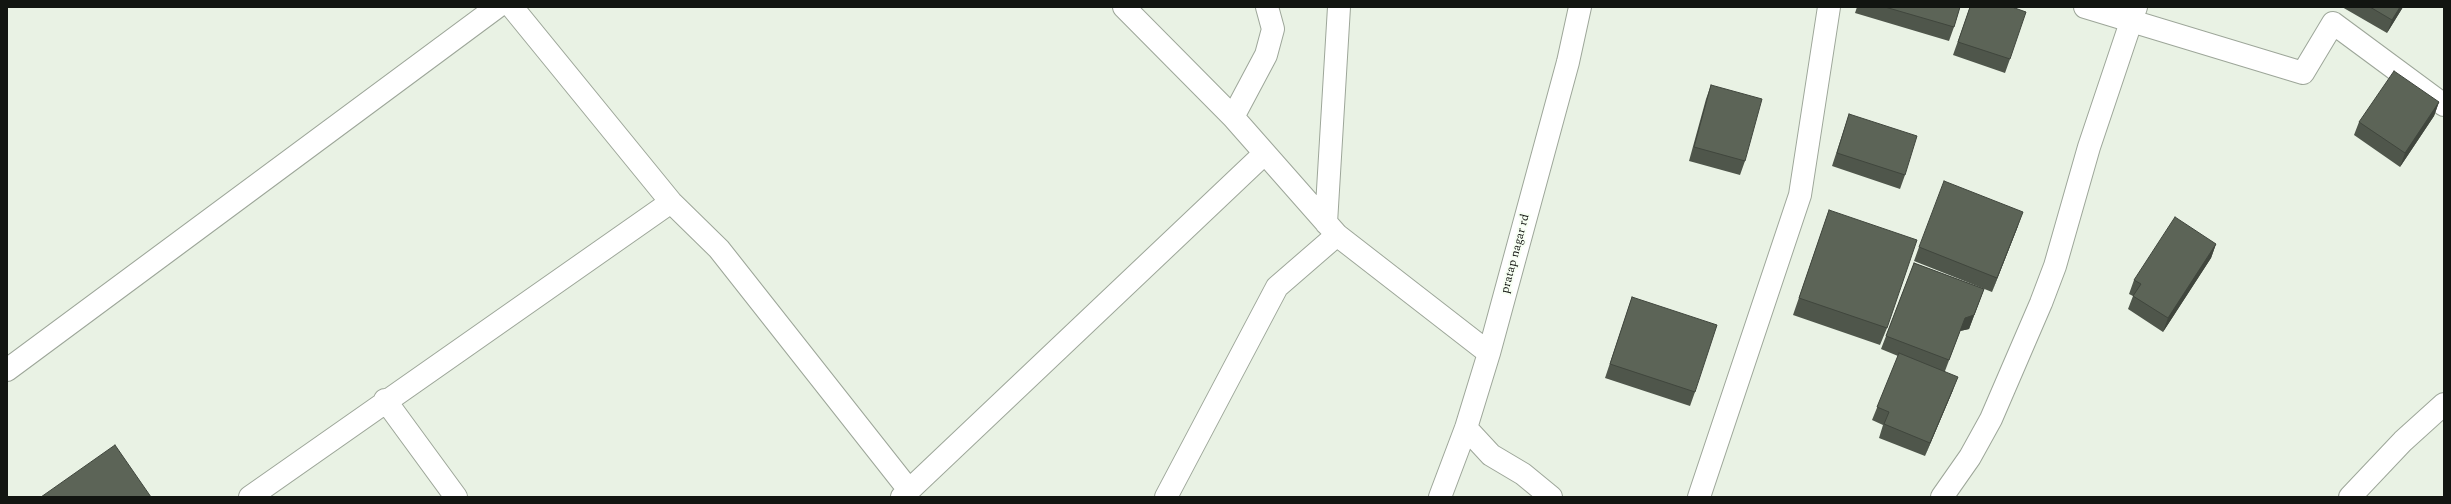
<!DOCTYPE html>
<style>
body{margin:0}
#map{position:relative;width:2451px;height:504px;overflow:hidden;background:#e9f2e4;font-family:Spectral,serif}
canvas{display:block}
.frame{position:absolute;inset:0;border:8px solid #121511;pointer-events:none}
</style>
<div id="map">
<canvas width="2451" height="504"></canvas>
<div class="frame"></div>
</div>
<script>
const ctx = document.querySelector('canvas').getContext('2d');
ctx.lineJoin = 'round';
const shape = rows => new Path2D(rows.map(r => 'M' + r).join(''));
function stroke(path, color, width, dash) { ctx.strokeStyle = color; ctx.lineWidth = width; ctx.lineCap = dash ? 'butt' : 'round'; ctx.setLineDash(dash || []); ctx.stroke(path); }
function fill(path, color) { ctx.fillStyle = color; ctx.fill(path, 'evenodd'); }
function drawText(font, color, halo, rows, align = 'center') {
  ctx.font = font + ' Spectral,serif'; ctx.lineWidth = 4; ctx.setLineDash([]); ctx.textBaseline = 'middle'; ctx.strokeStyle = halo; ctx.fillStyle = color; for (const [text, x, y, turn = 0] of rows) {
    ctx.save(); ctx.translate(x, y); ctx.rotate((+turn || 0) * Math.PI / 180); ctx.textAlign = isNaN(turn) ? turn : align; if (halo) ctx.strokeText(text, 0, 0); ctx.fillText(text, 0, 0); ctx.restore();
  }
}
const minor = shape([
 [512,7,671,202,719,249,909,490],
 [1124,7,1233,117,1337,235,1489,353],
 [2085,7,2303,73,2333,23,2444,105],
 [1233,117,1266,55,1273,29,1267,7],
 [1326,223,1339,7],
 [7,370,497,7],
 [385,400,456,497],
 [1466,428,1491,455,1523,474,1551,497],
 [250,497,671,202],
 [902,497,1264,154],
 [1166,497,1277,287,1337,235],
 [1440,497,1466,428,1489,353,1568,62,1580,7],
 [1699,497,1800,195,1829,7],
 [1942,497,1970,457,1991,419,2041,303,2055,266,2089,147,2136,7],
 [2350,497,2403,441,2444,404]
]);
stroke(minor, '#9da699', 24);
stroke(minor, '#fff', 22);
fill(shape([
 [1857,7,1960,7,1954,27,1949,41,1855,13],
 [1970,7,2010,59,2005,73,1953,55],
 [2342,7,2403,7,2387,33],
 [1711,85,1745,161,1740,175,1689,161,1706,99],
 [2439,102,2434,116,2400,167,2354,135,2359,122],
 [1849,114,1905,175,1900,189,1832,166],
 [1829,210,1887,328,1880,345,1793,315],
 [2018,226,1992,292,1914,261,1919,247],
 [2216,244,2211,258,2163,332,2128,309,2133,296,2129,294,2134,280],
 [1914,263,1984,289,1969,329,1960,331,1945,371,1953,390,1925,456,1879,438,1883,425,1872,420,1898,356,1881,349],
 [1632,297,1695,392,1690,406,1605,378]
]), '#4f564b');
fill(shape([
 [2400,7,2403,7,2387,33,2392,20],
 [2439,102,2434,116,2400,167,2405,153],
 [2023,212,2018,226,1992,292,1997,278],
 [2216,244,2211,258,2163,332,2168,318],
 [1984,289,1969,329,1960,331,1944,374,1965,318],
 [1958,377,1953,390,1925,456,1930,443]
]), '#40463d');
const building = shape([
 [1885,7,1960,7,1954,27,1885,7],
 [1970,7,2012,7,2026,12,2010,59,1958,42,1970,7],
 [2370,7,2400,7,2392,20,2370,7],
 [2394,71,2439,102,2405,153,2359,122,2394,71],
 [1711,85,1762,99,1745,161,1694,147,1711,85],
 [1849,114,1917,136,1905,175,1837,153,1849,114],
 [1944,181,2023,212,1997,278,1919,247,1944,181],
 [1829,210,1917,240,1887,328,1799,298,1829,210],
 [2175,217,2216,244,2168,318,2133,296,2141,284,2134,280,2175,217],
 [1914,263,1984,289,1974,315,1965,318,1949,360,1886,336,1914,263],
 [1632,297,1717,325,1695,392,1610,364,1632,297],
 [1899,353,1958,377,1930,443,1884,424,1889,412,1877,407,1899,353],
 [115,445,151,497,41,497,115,445]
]);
fill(building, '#5c6457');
stroke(building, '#40463d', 1);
drawText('12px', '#121511', '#f7fff3', [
 ["pratap nagar rd",1516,254,-75]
]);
</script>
